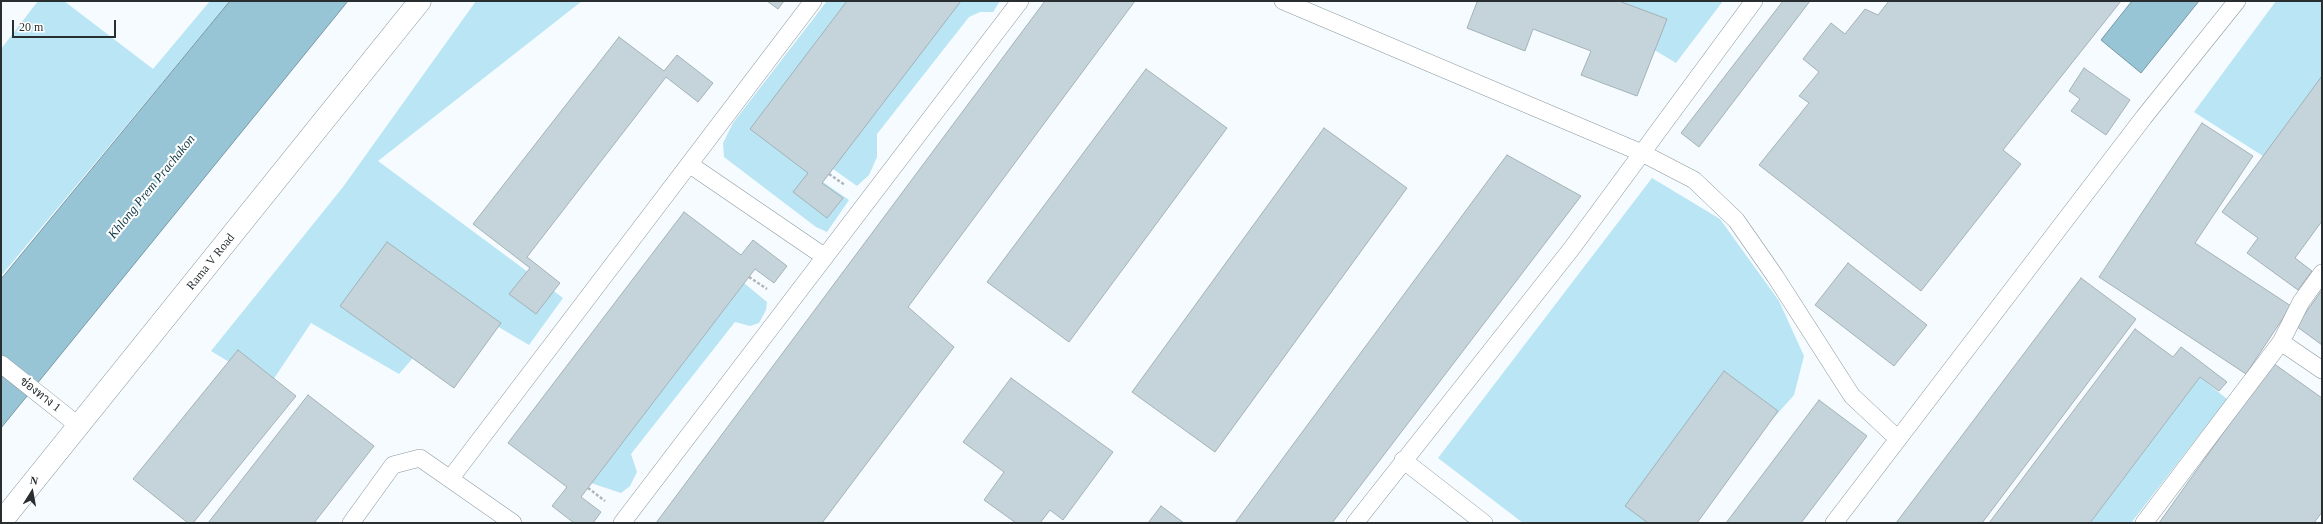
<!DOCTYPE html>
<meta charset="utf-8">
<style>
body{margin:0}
#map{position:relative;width:2323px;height:524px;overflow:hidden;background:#f5fbfe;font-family:"Times New Roman",serif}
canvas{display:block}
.frame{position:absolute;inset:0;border:2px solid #292f31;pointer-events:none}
.north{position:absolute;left:12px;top:472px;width:40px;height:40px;-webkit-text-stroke:3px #fff;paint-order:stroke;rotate:11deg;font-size:11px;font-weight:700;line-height:16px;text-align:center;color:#292f31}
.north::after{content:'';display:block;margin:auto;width:14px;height:18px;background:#292f31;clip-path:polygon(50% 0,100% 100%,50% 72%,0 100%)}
.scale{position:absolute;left:12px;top:20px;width:104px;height:18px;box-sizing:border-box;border:2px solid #292f31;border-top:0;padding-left:5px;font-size:12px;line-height:14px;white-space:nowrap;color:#292f31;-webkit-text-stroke:3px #fff;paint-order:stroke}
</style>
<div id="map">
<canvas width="2323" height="524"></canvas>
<div class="frame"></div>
<div class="north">N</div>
<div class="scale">20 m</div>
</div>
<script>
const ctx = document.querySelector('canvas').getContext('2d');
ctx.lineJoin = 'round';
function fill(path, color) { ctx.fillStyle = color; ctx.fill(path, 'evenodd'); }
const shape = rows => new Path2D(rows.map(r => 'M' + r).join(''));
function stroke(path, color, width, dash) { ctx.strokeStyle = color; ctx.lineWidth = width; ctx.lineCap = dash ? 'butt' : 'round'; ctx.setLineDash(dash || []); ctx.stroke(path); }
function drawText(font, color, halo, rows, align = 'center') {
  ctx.font = font + ' "Times New Roman",Sarabun,serif'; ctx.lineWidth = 4; ctx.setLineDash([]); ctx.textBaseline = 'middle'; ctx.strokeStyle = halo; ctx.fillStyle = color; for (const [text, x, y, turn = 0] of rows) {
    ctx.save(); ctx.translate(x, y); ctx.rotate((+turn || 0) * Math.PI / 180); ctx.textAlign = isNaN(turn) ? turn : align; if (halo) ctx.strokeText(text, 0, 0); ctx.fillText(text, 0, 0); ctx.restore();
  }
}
fill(shape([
 [38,1,64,1,153,69,210,1,230,1,1,276,1,49],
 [476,1,582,1,378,161,563,298,529,345,460,304,399,374,311,323,269,386,211,351,343,187],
 [827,1,1000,1,993,12,980,12,969,17,877,134,877,157,869,175,857,186,833,169,823,182,849,200,827,232,816,227,724,157,723,143,733,123],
 [1581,1,1723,1,1676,63,1580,5],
 [2276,1,2322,1,2322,99,2274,163,2194,112],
 [1652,178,1720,219,1779,301,1804,356,1794,395,1680,523,1523,523,1438,458],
 [744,283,767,302,766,310,759,323,750,326,735,322,631,454,637,472,630,486,621,493,591,483],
 [2200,377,2227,399,2131,523,2090,523]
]), '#bae5f4');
const water = shape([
 [230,1,348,1,1,428,1,279,230,1],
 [2132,1,2199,1,2141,73,2101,40,2132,1]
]);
fill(water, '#98c5d5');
stroke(water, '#7798a4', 1);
const building = shape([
 [767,1,784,1,778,9,767,1],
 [847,1,961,1,822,183,843,198,827,218,793,192,808,173,750,129,847,1],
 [1045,1,1135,1,908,307,954,347,822,523,656,523,1045,1],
 [1474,1,1619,1,1667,19,1637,96,1581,75,1591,51,1533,29,1525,51,1467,28,1477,2,1474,1],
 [1783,1,1810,1,1699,147,1681,133,1783,1],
 [1889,1,2121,1,2003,150,2021,164,1921,291,1759,165,1809,103,1799,96,1819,72,1803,59,1831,23,1845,34,1865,9,1878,15,1889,1],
 [619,37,664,71,677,55,713,83,698,102,666,77,527,257,560,283,536,314,509,294,530,268,473,224,619,37],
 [2084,68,2130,100,2106,135,2071,111,2080,99,2069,91,2084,68],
 [1146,69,1227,128,1069,342,987,282,1146,69],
 [2322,76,2322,221,2295,258,2312,271,2298,290,2247,253,2258,238,2222,212,2322,76],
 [2202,123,2253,156,2195,243,2291,306,2246,374,2099,277,2202,123],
 [1324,128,1407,188,1215,452,1132,392,1324,128],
 [1507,155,1581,196,1332,523,1235,523,1507,155],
 [684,212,741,255,753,240,787,266,774,283,755,269,581,497,601,512,593,523,574,523,552,506,567,487,508,443,684,212],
 [387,242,501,323,454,388,340,306,387,242],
 [1848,263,1927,325,1894,366,1815,305,1848,263],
 [2081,278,2136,319,1982,523,1896,523,2081,278],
 [2322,290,2322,345,2296,326,2322,290],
 [2135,329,2173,357,2181,347,2227,382,2219,391,2200,377,2090,523,1989,523,2135,329],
 [238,350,296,396,193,523,188,523,133,479,238,350],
 [2273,363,2322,398,2322,512,2314,523,2159,523,2273,363],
 [1724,371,1778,411,1697,523,1648,523,1625,506,1724,371],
 [1011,378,1113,452,1063,520,1050,510,1040,523,1016,523,984,500,1004,472,963,442,1011,378],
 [308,395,374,446,314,523,208,523,308,395],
 [1819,400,1867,436,1801,523,1726,523,1819,400],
 [1161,506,1184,523,1148,523,1161,506]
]);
fill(building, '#c5d4da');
stroke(building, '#a3b2b7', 1);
const service = shape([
 [1283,1,1642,153,1694,180,1736,220,1775,276,1852,396,1898,439],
 [689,164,825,257],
 [2281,342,2322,370],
 [1,364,79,426],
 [1403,460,1484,523],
 [450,479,813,1],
 [351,523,393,465,420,458,513,523],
 [622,523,1020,1],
 [1355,523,1572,248,1754,1],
 [1834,523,2144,117,2237,1],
 [2144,523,2281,342,2301,302,2322,273]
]);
const secondary = shape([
 [1,522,420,1]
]);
stroke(service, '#8a989e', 18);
stroke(secondary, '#8a989e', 23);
stroke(shape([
 [829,174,845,185],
 [749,277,767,289],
 [588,488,605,501]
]), '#b0b6b8', 2.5, [3, 2]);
stroke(service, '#fff', 17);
stroke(secondary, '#fff', 22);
drawText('12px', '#292f31', '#fff', [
 ["Rama V Road",211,262,-51],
 ["ช่องทาง 1",40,395,38]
]);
drawText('italic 13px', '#103a46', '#fff', [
 ["Khlong Prem Prachakon",152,187,-51]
]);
</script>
